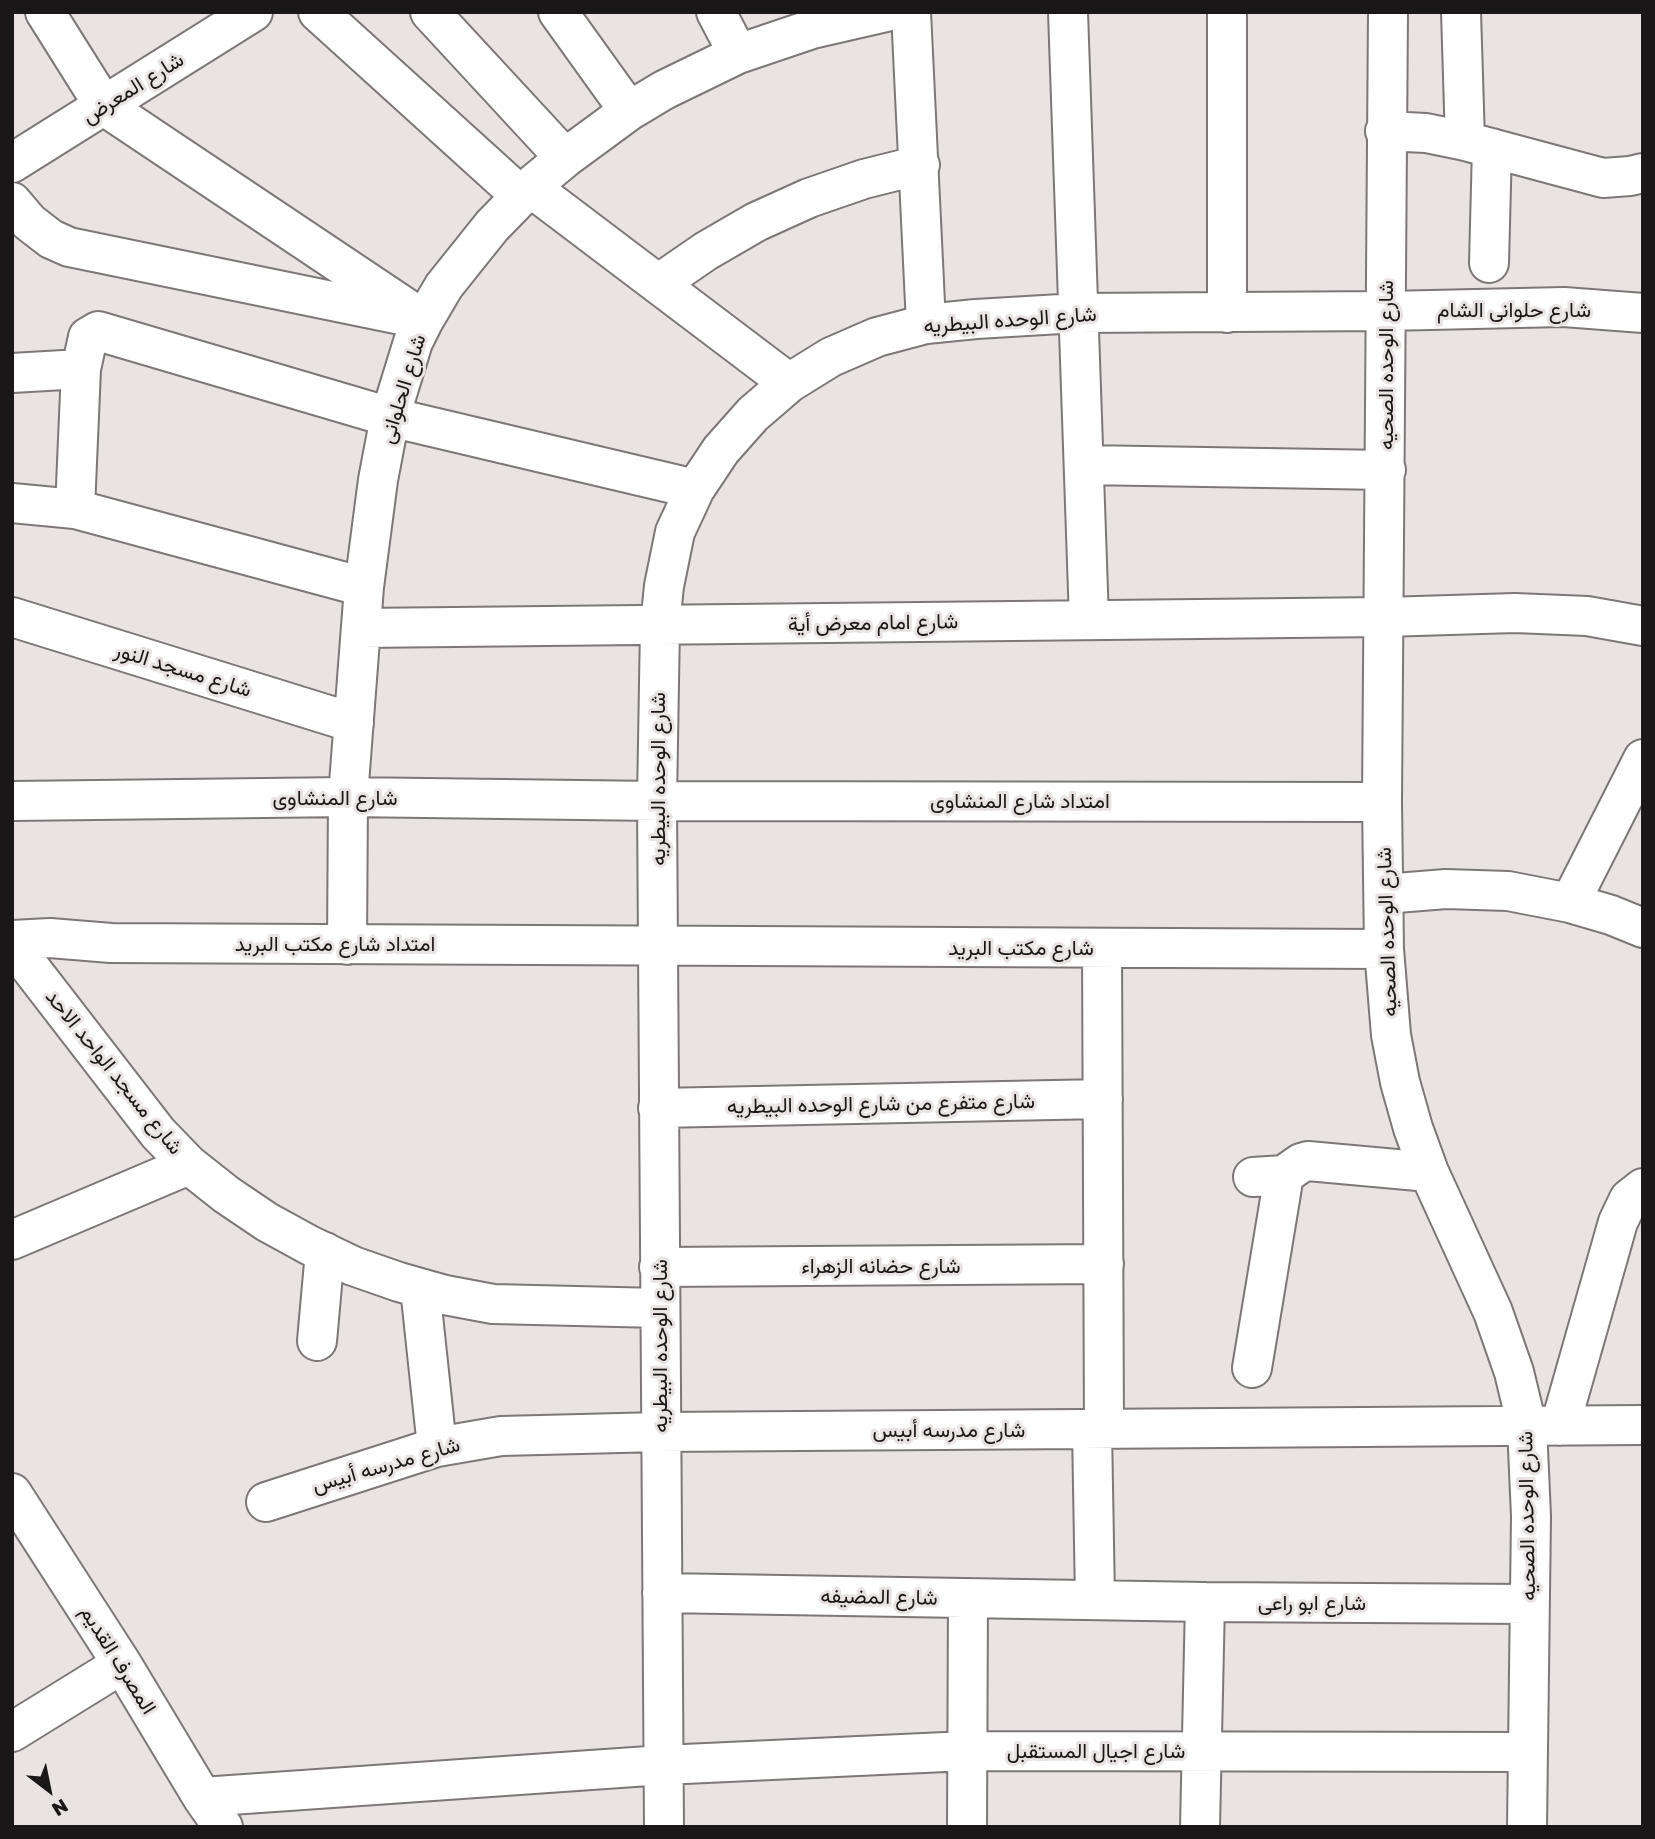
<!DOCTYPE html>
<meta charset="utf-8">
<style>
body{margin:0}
#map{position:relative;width:1655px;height:1839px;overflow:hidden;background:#e9e3e3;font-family:"Golos Text",sans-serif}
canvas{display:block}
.frame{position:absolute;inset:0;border:14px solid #191717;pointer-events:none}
.north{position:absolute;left:14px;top:1755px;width:70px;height:70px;-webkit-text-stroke:5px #e9e3e3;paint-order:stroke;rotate:148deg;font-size:19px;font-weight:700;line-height:28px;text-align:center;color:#191717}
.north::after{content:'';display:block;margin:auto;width:24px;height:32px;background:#191717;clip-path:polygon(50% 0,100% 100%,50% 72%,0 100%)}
</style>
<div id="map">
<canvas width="1655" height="1839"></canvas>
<div class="frame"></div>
<div class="north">N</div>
</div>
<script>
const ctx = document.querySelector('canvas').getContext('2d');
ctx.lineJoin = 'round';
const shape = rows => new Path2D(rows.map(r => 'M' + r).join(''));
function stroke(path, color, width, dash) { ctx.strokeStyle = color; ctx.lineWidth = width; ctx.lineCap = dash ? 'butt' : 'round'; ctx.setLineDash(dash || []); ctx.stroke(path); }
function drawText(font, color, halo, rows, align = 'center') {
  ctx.font = font + ' "Golos Text",Vazirmatn,sans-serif'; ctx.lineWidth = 6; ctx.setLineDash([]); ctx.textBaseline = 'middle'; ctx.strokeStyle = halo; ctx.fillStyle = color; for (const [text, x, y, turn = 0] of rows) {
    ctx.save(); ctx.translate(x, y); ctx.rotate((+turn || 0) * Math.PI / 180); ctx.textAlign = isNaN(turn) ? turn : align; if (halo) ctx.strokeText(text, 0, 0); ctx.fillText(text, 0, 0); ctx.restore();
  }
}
const minor = shape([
 [45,12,104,106,424,320],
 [318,12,521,196],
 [430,12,565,158],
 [558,12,629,111],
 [716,12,738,54],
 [911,12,926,324],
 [1068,12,1089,620],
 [1227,12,1227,313],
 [1388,12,1382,802,1384,949,1391,1035,1400,1082,1413,1128,1429,1172,1493,1312,1514,1372,1527,1426,1531,1516,1527,1827],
 [1461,12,1465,141],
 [1385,131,1426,133,1465,141,1603,178,1630,176,1643,173],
 [12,163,253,12],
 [530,187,789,383],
 [12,202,29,222,51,239,69,247,405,316],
 [1489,263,1492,148],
 [658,284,706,251,756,222,809,198,864,179,920,165],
 [12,373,81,369,88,337,98,331,390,417,695,489],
 [1084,465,1386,470],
 [12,503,75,509,364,587],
 [75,509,81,369],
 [12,617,354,723],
 [361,628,1385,617,1515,613,1587,616,1643,626],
 [12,801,348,797,657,801,1382,802],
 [1384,894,1446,889,1508,891,1570,903,1611,915,1643,928],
 [1570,903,1643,759],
 [12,940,50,938,111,943,1384,949],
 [12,944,158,1133,189,1165,227,1195,267,1222,309,1245,353,1266,399,1282,445,1295,493,1304,659,1308],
 [347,945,348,797,364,587,378,480,390,417,413,342,424,320,444,286,492,226,530,187,565,158,629,111,664,90,738,54,812,29,886,12],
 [1102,948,1104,1429],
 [658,1108,1103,1099],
 [1253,1177,1284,1175,1301,1163,1308,1161,1429,1172],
 [12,1240,189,1165],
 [659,1267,1104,1264],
 [420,1288,437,1447],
 [317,1341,325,1252],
 [1252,1368,1284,1175],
 [1560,1426,1618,1222,1629,1199,1643,1188],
 [1092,1429,1095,1600],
 [12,1493,122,1664,202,1797,223,1827],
 [266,1502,437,1447,501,1436,660,1432,1643,1425],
 [662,1593,1205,1602,1529,1604],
 [12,1732,122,1664],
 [202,1797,663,1765,967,1751,1528,1752],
 [664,1827,657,801,660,625,664,586,675,532,695,489,721,450,753,414,789,383,831,357,877,337,926,324,976,319,1078,313,1386,311,1564,307,1643,313],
 [967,1827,968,1598],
 [1200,1827,1205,1602]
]);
stroke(minor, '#7d7777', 42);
stroke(minor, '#fff', 38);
drawText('21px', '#191717', '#e9e3e3', [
 ["شارع المعرض",133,88,-32],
 ["شارع حلوانى الشام",1514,310],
 ["شارع الوحده البيطريه",1010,320,-4],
 ["شارع الوحده الصحيه",1386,365,-90],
 ["شارع الحلوانى",403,389,-73],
 ["شارع امام معرض أية",873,623,-1],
 ["شارع مسجد النور",183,670,17],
 ["شارع الوحده البيطريه",658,779,-90],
 ["شارع المنشاوى",335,798],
 ["امتداد شارع المنشاوى",1020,801],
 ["شارع الوحده الصحيه",1387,932,-92],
 ["امتداد شارع مكتب البريد",335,944],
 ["شارع مكتب البريد",1021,948],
 ["شارع مسجد الواحد الاحد",114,1072,51],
 ["شارع متفرع من شارع الوحده البيطريه",881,1104,-1],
 ["شارع حضانه الزهراء",881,1266],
 ["شارع الوحده البيطريه",660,1346,-90],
 ["شارع مدرسه أبيس",949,1430],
 ["شارع مدرسه أبيس",386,1465,-16],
 ["شارع الوحده الصحيه",1527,1516,-91],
 ["شارع المضيفه",879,1597,1],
 ["شارع ابو راعى",1312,1603],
 ["المصرف القديم",118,1660,58],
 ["شارع اجيال المستقبل",1096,1751]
]);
</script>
